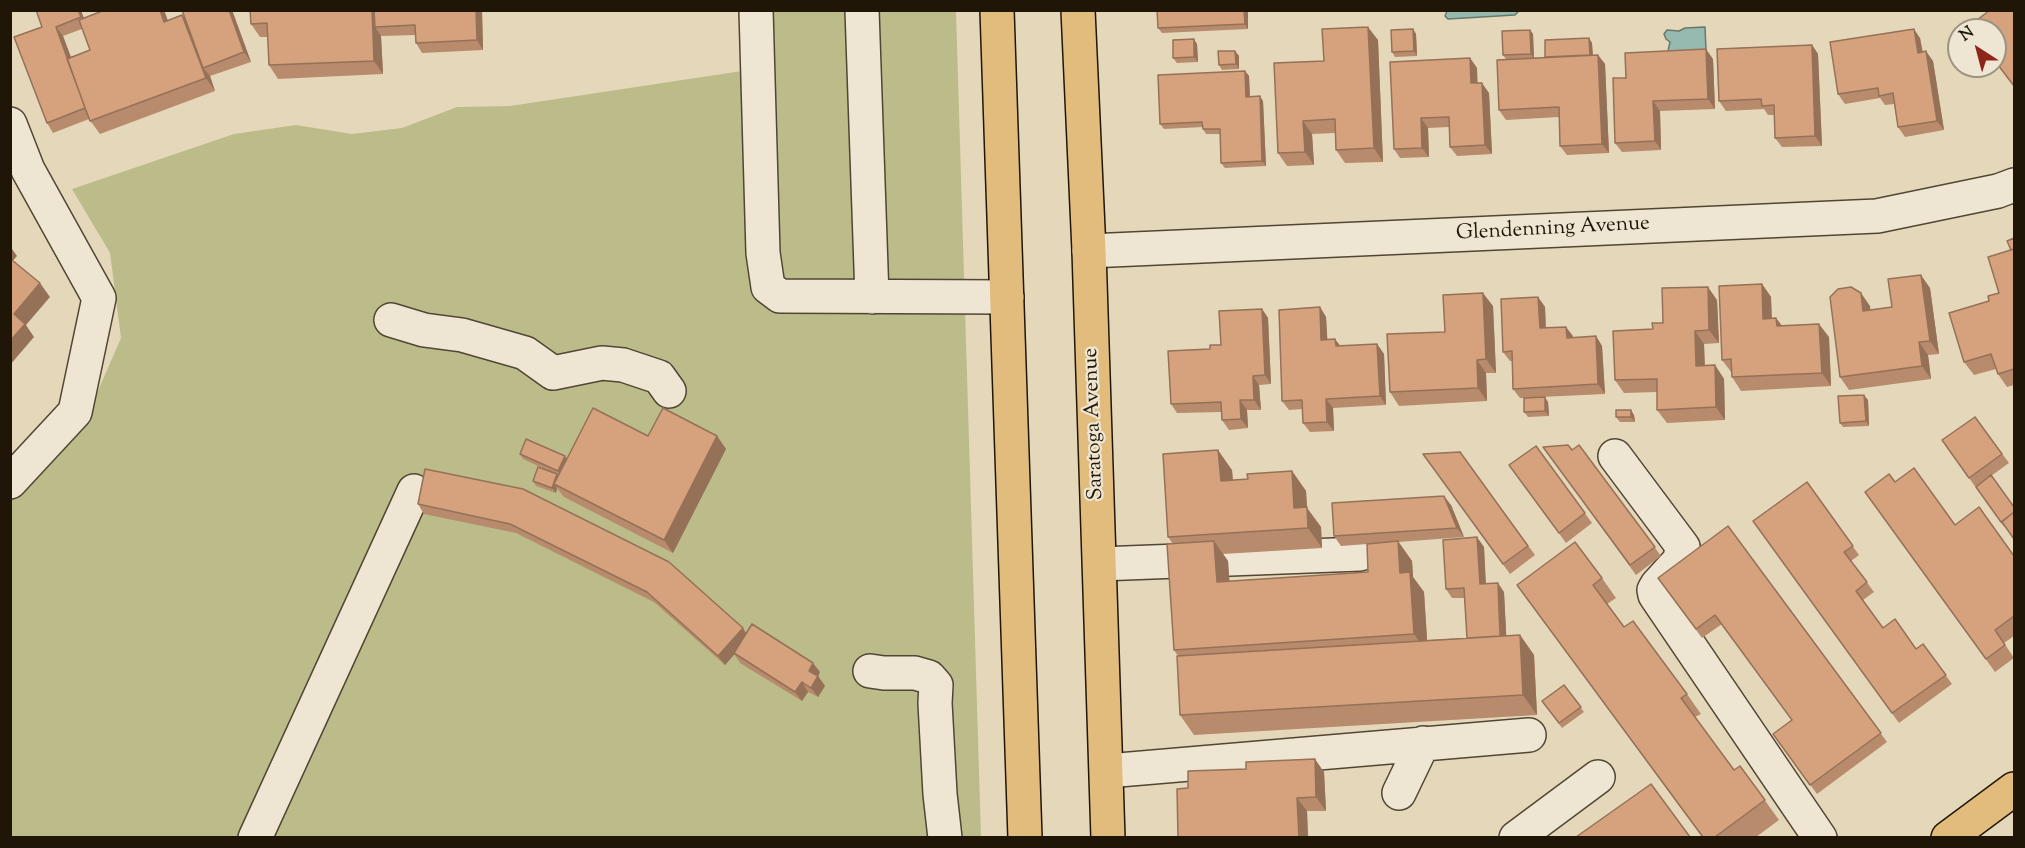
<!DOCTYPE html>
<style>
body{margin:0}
#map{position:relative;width:2025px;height:848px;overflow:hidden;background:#e5d8ba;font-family:"Sorts Mill Goudy",serif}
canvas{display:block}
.frame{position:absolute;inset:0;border:12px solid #201608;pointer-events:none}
.north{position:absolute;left:1947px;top:18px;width:60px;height:60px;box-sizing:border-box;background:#eee6d2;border:2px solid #9c9381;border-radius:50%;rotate:324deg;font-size:16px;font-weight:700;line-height:24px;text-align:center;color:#201608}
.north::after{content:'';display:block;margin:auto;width:21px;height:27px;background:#8f2418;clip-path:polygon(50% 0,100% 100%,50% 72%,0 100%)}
</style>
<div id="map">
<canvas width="2025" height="848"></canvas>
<div class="frame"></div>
<div class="north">N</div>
</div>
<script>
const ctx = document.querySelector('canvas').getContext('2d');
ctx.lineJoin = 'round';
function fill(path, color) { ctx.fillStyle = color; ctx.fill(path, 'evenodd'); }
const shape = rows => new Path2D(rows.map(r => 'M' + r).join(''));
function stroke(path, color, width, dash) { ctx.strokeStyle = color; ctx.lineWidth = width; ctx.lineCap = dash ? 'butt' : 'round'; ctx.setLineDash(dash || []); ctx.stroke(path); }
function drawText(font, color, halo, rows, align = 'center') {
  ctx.font = font + ' "Sorts Mill Goudy",serif'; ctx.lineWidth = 4.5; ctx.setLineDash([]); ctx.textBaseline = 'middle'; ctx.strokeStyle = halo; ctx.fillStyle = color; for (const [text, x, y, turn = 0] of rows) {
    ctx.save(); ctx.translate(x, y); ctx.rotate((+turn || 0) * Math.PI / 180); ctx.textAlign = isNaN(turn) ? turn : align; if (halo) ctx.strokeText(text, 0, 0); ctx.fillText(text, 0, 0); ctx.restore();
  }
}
fill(shape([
 [738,11,956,11,981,837,11,837,10,500,87,416,121,338,110,253,72,189,234,134,296,125,352,134,402,128,457,107,510,106,742,71]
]), '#bcbc8b');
const water = shape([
 [1447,11,1518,10,1518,12,1515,15,1448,19,1445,16,1447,11],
 [1705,27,1706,50,1670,56,1668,51,1670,42,1666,39,1664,34,1667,30,1679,31,1685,28,1705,27]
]);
fill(water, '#96baaf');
stroke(water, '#67786c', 1.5);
const minor = shape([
 [756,10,763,253,768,287,780,296,1007,297],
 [862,10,872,297],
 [10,124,28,170,99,298,75,412,10,482],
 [1089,251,1877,216,1998,191,2014,185],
 [391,320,424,330,462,335,525,353,553,373,602,363,623,365,659,377,669,391],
 [1615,456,1683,547,1679,561,1657,585,1654,590,1655,595,1820,838],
 [1100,564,1360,554],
 [870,671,884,673,915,673,929,677,936,685,935,703,940,794,945,838],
 [1107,771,1529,735],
 [1399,793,1423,743],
 [255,838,414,491],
 [1516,838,1598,777]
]);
const major = shape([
 [997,10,1025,838],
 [1078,10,1089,251,1108,838],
 [1948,838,2014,789]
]);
stroke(minor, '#514634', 36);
stroke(major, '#201608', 36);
stroke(minor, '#eee6d2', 33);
stroke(major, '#e2bc7d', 33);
fill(shape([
 [36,10,84,18,164,10,168,21,182,15,185,19,182,10,232,10,251,62,210,76,215,91,100,134,89,119,53,133,47,123,42,27],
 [82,29,90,50,71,57,63,36],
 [482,10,483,50,422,53,416,43,415,35,381,36,383,74,278,79,269,65,268,37,260,37,251,24],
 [1248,10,1248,29,1162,33,1158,28],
 [1413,29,1416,34,1417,56,1395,57,1392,52],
 [1530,30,1533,34,1534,58,1545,57,1589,38,1592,43,1593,55,1598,55,1605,64,1609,153,1567,155,1560,146,1559,117,1506,120,1499,110,1506,59,1503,55],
 [1920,38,1923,52,1933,61,1944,130,1905,137,1898,127,1894,104,1885,105,1880,98,1845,104,1838,94],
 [1378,40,1383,162,1345,163,1336,150,1335,133,1312,134,1314,165,1287,166,1278,153,1324,61],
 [1197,44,1198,62,1177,63,1173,58],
 [1812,45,1818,54,1822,146,1782,147,1775,138,1774,115,1768,115,1764,109,1726,111,1719,101],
 [1235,51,1239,56,1239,69,1222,70,1219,65],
 [1470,58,1477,68,1477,83,1489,93,1492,154,1457,156,1450,147,1449,127,1428,128,1429,157,1400,158,1394,149],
 [1713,59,1715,109,1660,111,1661,150,1622,152,1615,143,1626,78],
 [1245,71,1249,76,1250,97,1263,101,1266,166,1225,168,1221,163,1220,134,1206,134,1203,129,1203,127,1164,129,1160,124],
 [2014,238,2014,385,2007,387,1998,374,1996,369,1974,375,1964,362,1989,301,1999,293],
 [1762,284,1771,297,1772,318,1776,318,1782,326,1829,337,1831,386,1741,391,1732,377,1732,373,1722,360],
 [1930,288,1939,354,1928,355,1931,379,1849,390,1840,377,1870,306,1870,310,1892,307],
 [1538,297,1545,307,1546,327,1566,327,1573,338,1596,336,1602,346,1605,394,1540,397,1548,402,1549,416,1528,417,1524,412,1524,398,1520,398,1513,389,1512,361,1510,361,1503,352],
 [1717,300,1719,343,1704,344,1705,366,1715,365,1724,379,1725,420,1667,423,1657,410,1657,392,1624,393,1615,380,1653,329],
 [1493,306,1496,373,1486,373,1487,401,1399,406,1390,392,1445,332],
 [1320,307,1326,317,1327,339,1341,346,1377,344,1384,354,1386,405,1333,408,1334,431,1310,432,1303,423,1302,409,1289,410,1282,401],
 [1262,309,1268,318,1271,384,1259,385,1261,410,1247,410,1248,428,1229,430,1222,420,1222,412,1177,413,1171,404,1210,349,1221,345],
 [1868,400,1869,426,1843,427,1840,423],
 [1634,415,1635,422,1620,422,1616,417],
 [1975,417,2009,463,1991,476,2004,527,1942,440],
 [648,436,717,436,726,449,673,553,564,497,557,488,556,493,536,486,533,481,551,472,523,459,520,454,565,456,567,460],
 [1579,445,1661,556,1636,575,1543,447,1572,450],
 [1536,446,1592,523,1566,543,1509,465],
 [1460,452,1535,555,1510,574,1423,454],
 [425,469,746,633,820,672,818,676,825,686,818,697,808,692,802,701,740,663,734,654,725,665,654,602,516,533,424,514,418,504],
 [1232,470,1233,480,1248,479,1292,471,1306,491,1307,508,1321,527,1322,548,1223,554,1228,561,1229,581,1368,572,1367,544,1341,546,1334,536,1451,505,1464,537,1398,542,1412,561,1413,577,1424,592,1427,640,1467,638,1465,598,1452,598,1446,589,1484,547,1486,583,1504,592,1506,636,1520,635,1534,655,1537,715,1194,735,1180,715,1178,656,1174,650,1173,544,1168,537],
 [1807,482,1859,555,1851,561,1874,592,1863,600,1883,628,1916,649,1923,644,1952,684,1899,723,1753,521],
 [1895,482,1955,525,2014,556,2014,636,2004,643,2014,658,1995,672,1865,492],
 [1728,526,1887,742,1817,794,1773,734,1792,720,1722,624,1702,638,1658,578],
 [1602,578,1616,598,1607,604,1624,627,1687,694,1701,714,1695,717,1734,770,1740,766,1779,820,1756,837,1702,837,1517,585],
 [1564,685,1584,712,1562,728,1542,701],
 [1324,772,1326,811,1307,811,1308,837,1178,837,1188,788]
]), '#b78b6c');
fill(shape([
 [78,10,81,10,87,27,81,17],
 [160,10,164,10,173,35,164,22],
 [229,10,232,10,251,62,244,52],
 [372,10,380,10,375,27,381,36,383,74,374,61],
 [476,10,482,10,483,50,477,40],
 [1244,10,1248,10,1248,29,1245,24],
 [182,15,192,28,203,68,210,76,215,91,206,78],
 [56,27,63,36,93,117,86,108],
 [1368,27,1378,40,1383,162,1374,148],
 [1413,29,1416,34,1417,56,1414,51],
 [1914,29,1920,38,1924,63,1918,53],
 [1530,30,1533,34,1534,59,1531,54],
 [1589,38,1592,43,1593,62,1590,57],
 [1194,39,1197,44,1198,62,1194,57],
 [1812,45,1818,54,1822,146,1815,136],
 [1706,49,1713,59,1715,109,1708,99],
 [1235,51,1239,56,1239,69,1236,64],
 [1926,51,1933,61,1944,130,1937,121],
 [1598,55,1605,64,1609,153,1602,144],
 [1470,58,1477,68,1478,93,1471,83],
 [1245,71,1249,76,1250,102,1246,97],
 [1482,83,1489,93,1492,154,1485,145],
 [1260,96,1263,101,1266,166,1262,161],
 [1653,101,1660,111,1661,150,1655,141],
 [1421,118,1428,128,1429,157,1422,148],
 [1303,121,1312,134,1314,165,1305,152],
 [10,246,17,256,10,264],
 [1921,275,1930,288,1939,354,1930,341],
 [40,283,50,297,26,325,34,337,10,365,10,341,14,314],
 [1762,284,1771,297,1772,332,1763,319],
 [1708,287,1717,300,1719,343,1709,330],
 [1483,293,1493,306,1496,373,1486,359],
 [1861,293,1870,306,1872,324,1863,311],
 [1538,297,1545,307,1546,337,1540,328],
 [1320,307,1326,317,1328,349,1321,340],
 [1262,309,1268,318,1271,384,1265,375],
 [1776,318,1786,331,1777,326],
 [1819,324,1829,337,1831,386,1822,373],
 [1566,327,1573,336,1573,347,1567,338],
 [1695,331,1704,344,1705,379,1696,366],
 [1596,336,1602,346,1605,394,1598,384],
 [1335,339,1342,348,1336,346],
 [1919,342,1928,355,1931,379,1922,366],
 [1377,344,1384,354,1386,405,1380,396],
 [1477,360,1486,373,1487,401,1478,388],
 [1715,365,1724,379,1725,420,1716,407],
 [1253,376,1259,385,1261,410,1254,400],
 [1864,395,1868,400,1869,426,1866,421],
 [1545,397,1548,402,1549,416,1545,411],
 [1326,399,1333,408,1334,431,1327,422],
 [1240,400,1247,410,1248,428,1241,419],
 [1631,410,1634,415,1635,422,1631,417],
 [717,436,726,449,673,553,664,540],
 [1218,450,1232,470,1234,501,1221,481],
 [565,456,568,461,561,476,558,471],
 [1292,471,1306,491,1307,508,1321,527,1322,548,1294,508],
 [557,474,561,479,554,484,557,488,556,493,552,488],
 [1444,496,1451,505,1464,537,1457,528],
 [1477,537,1484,547,1486,593,1480,584],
 [1214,541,1228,561,1231,602,1217,582],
 [1398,541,1412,561,1413,577,1424,592,1428,654,1414,634,1400,573],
 [1498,583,1504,592,1507,649,1501,639],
 [743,628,749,638,725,665,718,656],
 [1520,635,1534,655,1537,715,1523,695],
 [813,663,820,672,816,680,809,671],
 [818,676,825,686,818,697,811,688],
 [802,682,808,692,802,701,795,692],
 [1315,759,1324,772,1326,811,1316,797],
 [1297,798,1307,811,1308,837,1299,837]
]), '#957158');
const building = shape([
 [36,10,78,10,81,17,56,27,85,108,47,123,14,37,42,27,36,10],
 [105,10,160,10,164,22,182,15,206,78,90,121,67,59,90,50,79,20,105,10],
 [182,10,229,10,244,52,203,68,182,10],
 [250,10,372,10,374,61,269,65,267,23,251,24,250,10],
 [374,10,476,10,477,40,416,43,415,25,375,27,374,10],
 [1157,10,1244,10,1245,24,1158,28,1157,10],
 [1990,10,2014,10,2014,86,1995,61,1995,30,1971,30,1969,26,1990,10],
 [1368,27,1374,148,1336,150,1335,119,1303,121,1305,152,1278,153,1274,63,1324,61,1322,29,1368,27],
 [1413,29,1414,51,1392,52,1391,30,1413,29],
 [1914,29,1918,53,1926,51,1937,121,1898,127,1893,93,1879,96,1878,88,1838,94,1830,42,1914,29],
 [1530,30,1531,54,1503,55,1502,31,1530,30],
 [1589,38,1590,55,1545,57,1545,40,1589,38],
 [1194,39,1194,57,1173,58,1173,40,1194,39],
 [1812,45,1815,136,1775,138,1774,105,1762,106,1761,99,1719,101,1717,49,1812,45],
 [1706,49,1708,99,1653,101,1655,141,1615,143,1613,78,1626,78,1625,53,1706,49],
 [1218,51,1235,51,1236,64,1219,65,1218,51],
 [1598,55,1602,144,1560,146,1559,107,1499,110,1497,60,1598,55],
 [1470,58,1471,83,1482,83,1485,145,1450,147,1449,117,1421,118,1422,148,1394,149,1390,62,1470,58],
 [1245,71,1246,97,1260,96,1262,161,1221,163,1220,129,1203,129,1202,122,1160,124,1158,75,1245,71],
 [2014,238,2014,249,2011,250,2007,241,2014,238],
 [2014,249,2014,369,1998,374,1991,354,1964,362,1949,313,1989,301,1988,296,1999,293,1988,257,2014,249],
 [12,260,40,283,14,314,25,324,10,341,10,262,12,260],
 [1921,275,1930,341,1919,342,1922,366,1840,377,1830,297,1838,289,1851,287,1861,293,1863,311,1892,307,1888,279,1921,275],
 [1762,284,1763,319,1776,318,1777,326,1819,324,1822,373,1732,377,1731,359,1722,360,1719,286,1762,284],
 [1708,287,1709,330,1695,331,1696,366,1715,365,1716,407,1657,410,1657,379,1615,380,1613,331,1653,329,1652,323,1663,323,1662,288,1708,287],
 [1483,293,1486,359,1477,360,1478,388,1390,392,1387,334,1445,332,1443,295,1483,293],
 [1538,297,1540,328,1566,327,1567,338,1596,336,1598,384,1513,389,1512,351,1503,352,1501,299,1538,297],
 [1320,307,1321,340,1335,339,1336,346,1377,344,1380,396,1326,399,1327,422,1303,423,1302,400,1282,401,1279,310,1320,307],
 [1262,309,1265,375,1253,376,1254,400,1240,400,1241,419,1222,420,1221,402,1171,404,1168,351,1210,349,1210,345,1221,345,1219,311,1262,309],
 [1864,395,1866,421,1840,423,1838,396,1864,395],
 [1545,397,1545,411,1524,412,1524,398,1545,397],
 [593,408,648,436,663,408,717,436,664,540,554,484,593,408],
 [1616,410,1631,410,1631,417,1616,417,1616,410],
 [1975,417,2002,454,1969,478,1942,440,1975,417],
 [526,439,565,456,558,471,520,454,526,439],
 [1568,445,1572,450,1579,445,1655,547,1630,565,1543,447,1568,445],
 [1536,446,1585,513,1559,533,1509,465,1536,446],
 [1218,450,1221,481,1248,479,1247,474,1292,471,1294,508,1307,507,1308,528,1168,537,1163,454,1218,450],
 [1460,452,1528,546,1503,564,1423,454,1460,452],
 [538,467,557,474,552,488,533,481,538,467],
 [1914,468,1955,525,1979,507,2014,556,2014,616,1995,630,2005,645,1986,659,1865,492,1889,474,1895,482,1914,468],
 [425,469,523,489,669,562,743,628,718,656,647,592,510,524,418,504,425,469],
 [1991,475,2014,507,2014,512,2001,522,1976,487,1991,475],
 [1807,482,1853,546,1844,552,1867,582,1856,591,1883,628,1895,619,1916,649,1923,644,1946,675,1892,713,1753,521,1807,482],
 [1444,496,1457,528,1334,536,1332,503,1444,496],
 [2014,512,2014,539,2002,522,2014,512],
 [1728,526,1881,733,1810,785,1773,734,1792,720,1715,615,1696,629,1658,578,1728,526],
 [1477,537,1480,584,1498,583,1500,636,1467,638,1464,588,1446,589,1443,540,1477,537],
 [1214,541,1217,582,1368,572,1367,544,1398,541,1400,573,1410,572,1414,634,1174,650,1167,544,1214,541],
 [1575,542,1602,578,1593,585,1624,627,1633,621,1687,694,1681,698,1734,770,1740,766,1765,800,1715,837,1703,837,1517,585,1575,542],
 [752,624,813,663,809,671,818,676,811,688,802,682,795,692,734,653,752,624],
 [1520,635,1523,695,1180,715,1177,656,1520,635],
 [1564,685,1581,707,1559,723,1542,701,1564,685],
 [1315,759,1316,797,1297,798,1299,837,1178,837,1177,789,1188,788,1188,771,1246,769,1246,762,1315,759],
 [1651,784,1690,837,1576,837,1651,784]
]);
fill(building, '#d5a27d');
stroke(building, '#957158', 1.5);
drawText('21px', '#201608', '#eee6d2', [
 ["Glendenning Avenue",1553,230,-3],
 ["Saratoga Avenue",1095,424,-92]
]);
</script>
